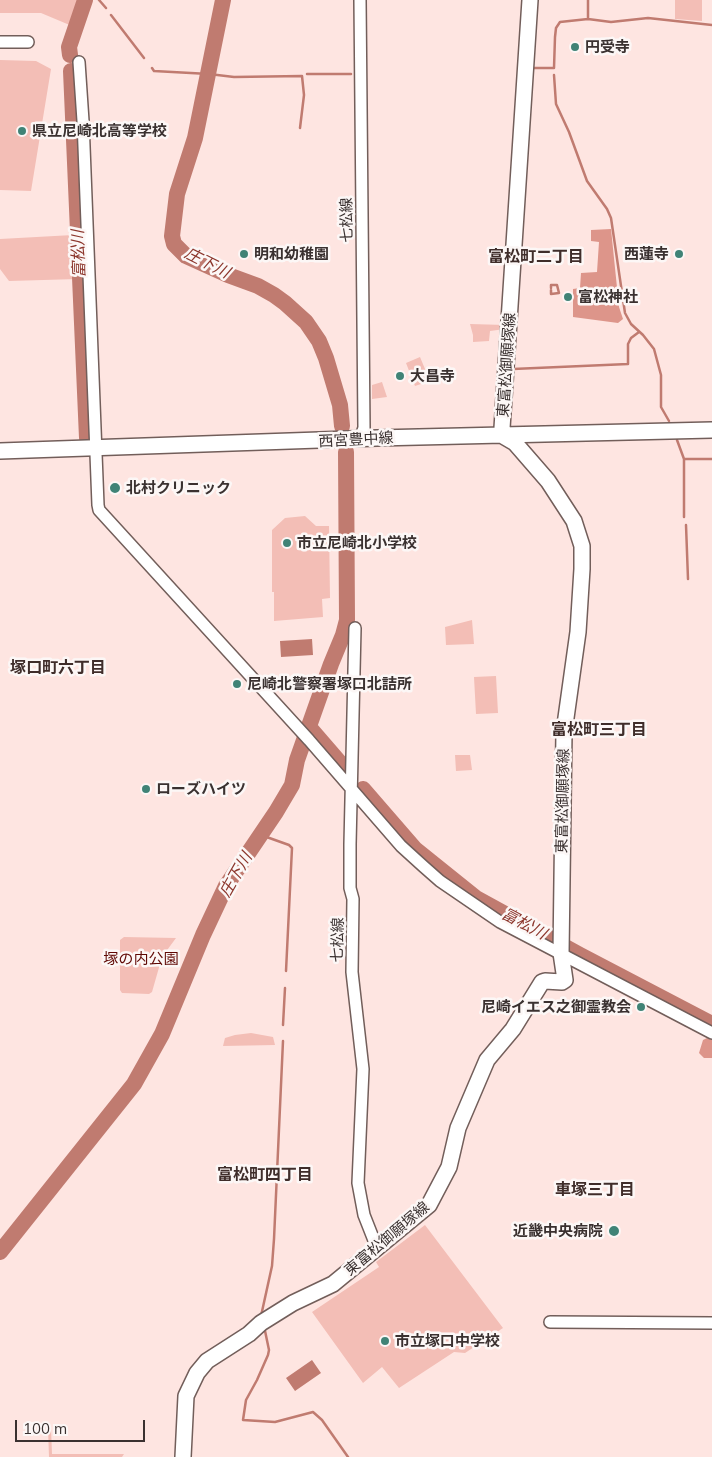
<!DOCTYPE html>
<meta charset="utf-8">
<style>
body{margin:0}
#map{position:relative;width:712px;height:1457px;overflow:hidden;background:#fee5e1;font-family:Mulish,sans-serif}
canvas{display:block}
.scale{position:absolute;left:15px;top:1420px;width:130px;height:22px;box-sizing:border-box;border:2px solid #3a3130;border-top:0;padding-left:6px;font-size:15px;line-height:18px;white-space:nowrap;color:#3a3130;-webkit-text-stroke:4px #fcf7f6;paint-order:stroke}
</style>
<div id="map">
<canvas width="712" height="1457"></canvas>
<div class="scale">100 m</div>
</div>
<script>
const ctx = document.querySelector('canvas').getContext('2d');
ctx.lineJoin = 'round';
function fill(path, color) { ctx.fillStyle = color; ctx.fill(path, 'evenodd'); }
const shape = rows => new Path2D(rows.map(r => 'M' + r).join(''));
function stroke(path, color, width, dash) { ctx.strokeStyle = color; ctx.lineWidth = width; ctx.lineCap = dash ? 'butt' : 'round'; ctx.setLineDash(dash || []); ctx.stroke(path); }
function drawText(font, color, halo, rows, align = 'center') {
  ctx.font = font + ' Mulish,"Noto Sans JP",sans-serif'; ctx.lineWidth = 5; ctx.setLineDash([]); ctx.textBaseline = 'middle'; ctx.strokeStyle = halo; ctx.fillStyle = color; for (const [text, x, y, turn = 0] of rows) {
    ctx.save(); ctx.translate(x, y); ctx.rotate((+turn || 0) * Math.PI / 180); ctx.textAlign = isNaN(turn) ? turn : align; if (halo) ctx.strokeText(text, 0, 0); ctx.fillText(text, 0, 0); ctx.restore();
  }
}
fill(shape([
 [0,0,80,0,72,26,41,13,0,13],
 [675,0,702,0,702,21,675,19],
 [0,60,36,61,51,69,31,191,0,190],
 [73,235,76,236,78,279,9,281,0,269,0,239],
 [470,324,505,325,505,329,490,331,489,341,473,342,473,335],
 [420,357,430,381,415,386,406,363],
 [382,382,387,397,372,399,372,385],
 [305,516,316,526,329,526,330,598,322,599,323,617,274,621,274,592,272,592,272,530,285,518],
 [472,620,474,644,446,645,445,627],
 [496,676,498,713,476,714,474,677],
 [455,755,470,755,472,770,456,771],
 [124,937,176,938,162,957,152,992,149,994,122,993,120,990,120,940],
 [251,1033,273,1037,275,1045,223,1046,225,1038,235,1035],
 [425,1225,503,1328,465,1353,454,1352,399,1388,382,1367,363,1383,312,1312,379,1267,376,1262],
 [48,1428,51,1428,52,1454,124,1454,122,1457,49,1457]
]), '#f3beb6');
fill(shape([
 [611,229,619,307,623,319,618,323,573,317,573,289,580,288,581,273,597,272,599,242,591,241,591,230],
 [707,1038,712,1040,712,1058,704,1058,699,1053,703,1040]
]), '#dd958a');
fill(shape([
 [312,639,313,655,281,657,280,641],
 [312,1360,321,1373,295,1391,286,1378]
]), '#c07b70');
stroke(shape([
 [99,0,106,8],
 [588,0,588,19],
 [111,15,144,58],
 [152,68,154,71,209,74,234,77,302,76,304,95,300,128],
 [531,68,554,68,555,37,556,28,560,22,588,19,611,22,648,18,712,25],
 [307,74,351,74],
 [554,75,556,104,569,132,587,181,607,209,611,218,625,313,631,324,643,335,654,349,661,375,661,407,669,421],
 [551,290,551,294,559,293,557,285,551,285,551,288],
 [513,369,628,364,628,344,631,338,639,332],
 [677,440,684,459,712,459],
 [684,459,684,517],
 [686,525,688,579],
 [261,835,289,845,292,848,286,971],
 [283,1025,285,988],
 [261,1316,272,1266,274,1239,283,1041],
 [264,1326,269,1350,268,1355,257,1380,246,1400,243,1420,275,1422,313,1412,322,1420,348,1457]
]), '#c07b70', 2.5);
stroke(shape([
 [223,0,195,138,177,194,172,236,174,244,186,256,228,275,258,286,274,295,285,303,306,322,319,341,326,358,340,405,342,426],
 [70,55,69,47,85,0],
 [71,71,87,438],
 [309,727,341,764],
 [363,789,415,849,476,898,580,955,712,1024],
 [0,1252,134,1084,162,1034,203,935,226,886,276,812,292,785,297,760,331,664,343,635,347,620,346,452]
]), '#c07b70', 16);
const minor = shape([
 [360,0,364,428,360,439],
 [0,42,28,42],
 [79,62,83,121,98,505,99,510,309,740,401,846,423,866,440,881,500,922,712,1033],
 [355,628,350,844,350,888,353,899,352,972,363,1069,358,1183,364,1215,377,1248],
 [550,1322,712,1323]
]);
const major = shape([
 [0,451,377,438,712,430],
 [183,1457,186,1396,197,1373,207,1361,249,1334,261,1323,293,1303,333,1284,429,1205,449,1167,458,1128,487,1060,513,1029,542,982,545,981,562,982,565,980,561,953,564,732,578,632,582,569,582,546,574,521,548,481,515,443,503,436,502,428,530,0]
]);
stroke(minor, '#725e5a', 14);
stroke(major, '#725e5a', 18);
stroke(minor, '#fff', 11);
stroke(major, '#fff', 15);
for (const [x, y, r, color] of [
 [575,47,5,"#408376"],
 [22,131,5,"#408376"],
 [244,254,5,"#408376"],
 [679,254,5,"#408376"],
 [568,297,5,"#408376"],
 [400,376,5,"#408376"],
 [115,488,6,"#408376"],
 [287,543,5,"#408376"],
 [237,684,5,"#408376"],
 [146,789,5,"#408376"],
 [641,1007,5,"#408376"],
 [614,1231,6,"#408376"],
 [385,1341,5,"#408376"]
]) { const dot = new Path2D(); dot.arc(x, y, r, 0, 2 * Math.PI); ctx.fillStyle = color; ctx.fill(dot); stroke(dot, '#fcf7f6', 2); }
drawText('bold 15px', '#3a3130', '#fcf7f6', [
 ["円受寺",585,47],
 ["県立尼崎北高等学校",32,131],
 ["明和幼稚園",254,254],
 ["西蓮寺",669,254,"right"],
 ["富松神社",578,297],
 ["大昌寺",410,376],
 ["北村クリニック",126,488],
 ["市立尼崎北小学校",297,543],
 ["尼崎北警察署塚口北詰所",247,684],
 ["ローズハイツ",156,789],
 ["尼崎イエス之御霊教会",631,1007,"right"],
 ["近畿中央病院",603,1231,"right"],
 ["市立塚口中学校",395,1341]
], 'left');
drawText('15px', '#3a3130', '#fcf7f6', [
 ["七松線",347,220,-91],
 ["東富松御願塚線",507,365,-86],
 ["西宮豊中線",356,440,-3],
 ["東富松御願塚線",563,801,-89],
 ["七松線",338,940,-89],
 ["東富松御願塚線",387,1239,-40]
]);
drawText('15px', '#600905', '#fcf7f6', [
 ["塚の内公園",141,959]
]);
drawText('italic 16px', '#8c362c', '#fcf7f6', [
 ["富松川",79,254,-92],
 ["庄下川",207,263,27],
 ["庄下川",236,875,-60],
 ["富松川",524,924,28]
]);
drawText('bold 16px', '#3f2d2a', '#fcf7f6', [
 ["富松町二丁目",536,257],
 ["塚口町六丁目",58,668],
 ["富松町三丁目",599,730],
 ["富松町四丁目",265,1175],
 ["車塚三丁目",595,1190]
]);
</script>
